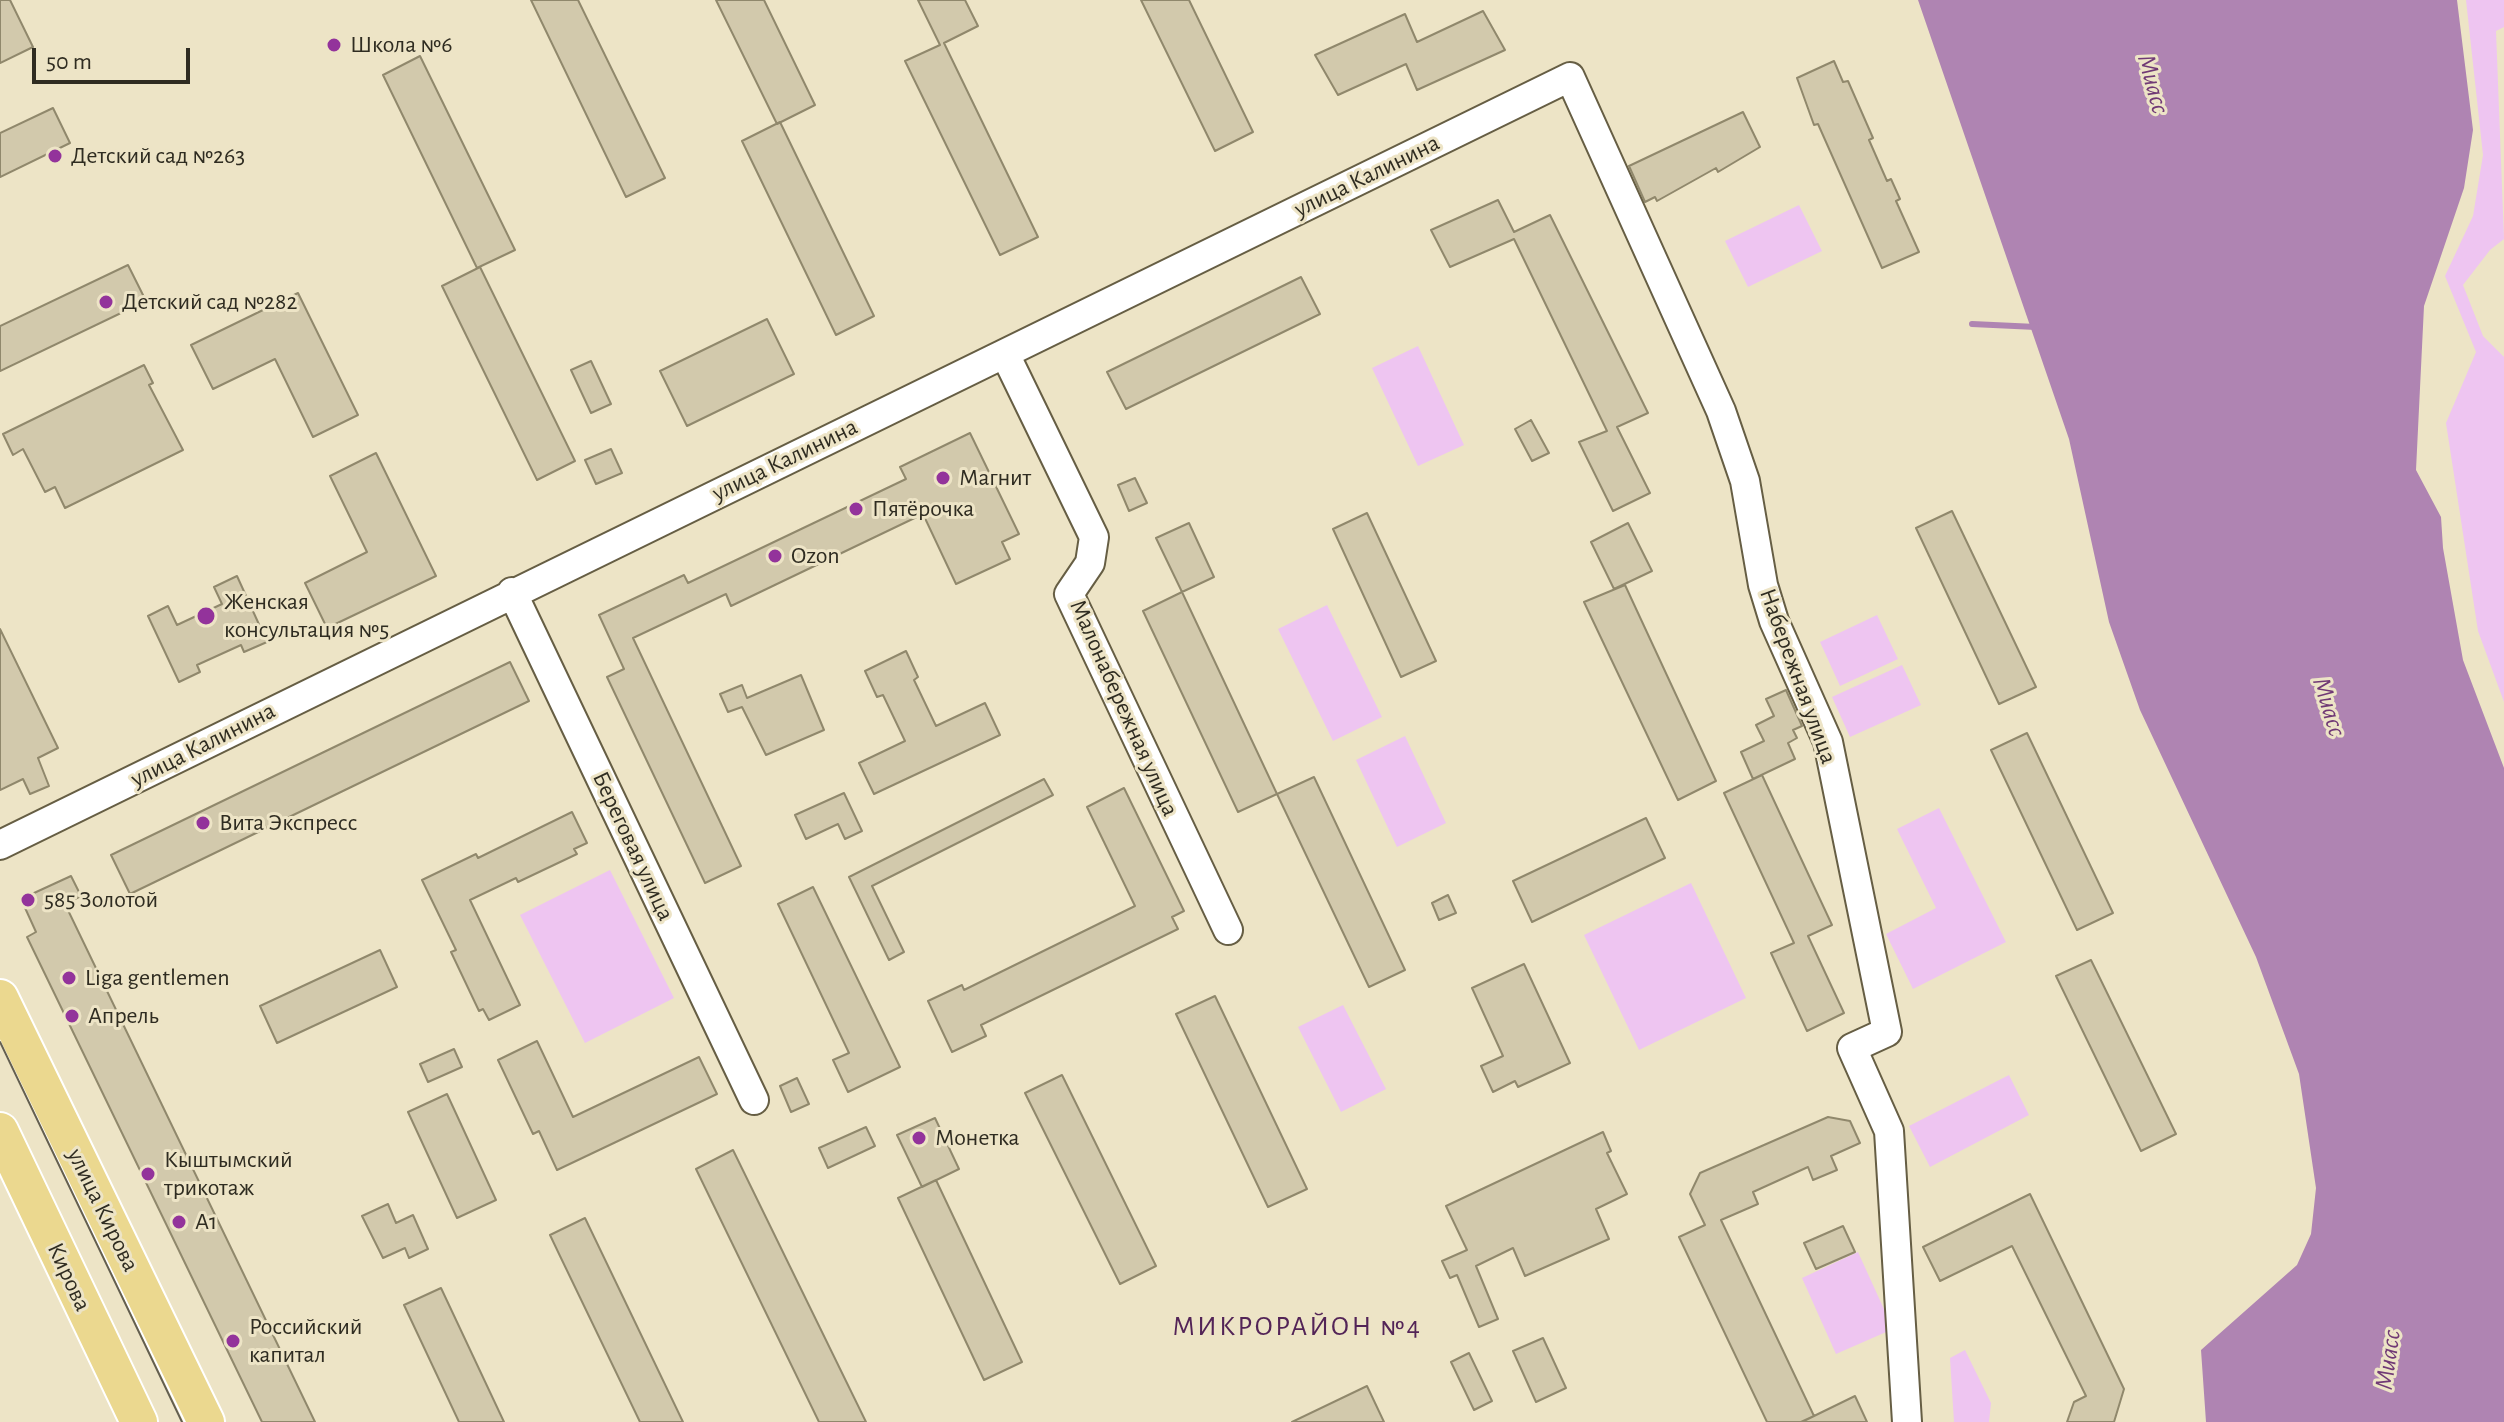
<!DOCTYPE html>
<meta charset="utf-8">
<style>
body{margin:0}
#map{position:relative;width:2504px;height:1422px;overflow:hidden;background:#ede4c6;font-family:"Alegreya Sans",sans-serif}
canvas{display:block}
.scale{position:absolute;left:32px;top:48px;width:158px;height:36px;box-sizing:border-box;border:4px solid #2f2c21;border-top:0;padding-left:10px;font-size:24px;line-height:28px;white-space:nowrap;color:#2f2c21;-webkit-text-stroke:6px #ede4c6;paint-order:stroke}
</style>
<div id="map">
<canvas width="2504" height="1422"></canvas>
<div class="scale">50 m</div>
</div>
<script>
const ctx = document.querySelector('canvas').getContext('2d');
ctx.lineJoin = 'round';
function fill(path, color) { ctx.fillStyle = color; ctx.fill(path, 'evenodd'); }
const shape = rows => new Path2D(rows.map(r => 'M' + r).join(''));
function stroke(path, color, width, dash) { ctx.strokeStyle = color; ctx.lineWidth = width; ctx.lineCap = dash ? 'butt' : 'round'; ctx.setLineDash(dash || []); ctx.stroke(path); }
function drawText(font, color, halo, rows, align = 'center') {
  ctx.font = font + ' "Alegreya Sans",sans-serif'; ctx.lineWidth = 6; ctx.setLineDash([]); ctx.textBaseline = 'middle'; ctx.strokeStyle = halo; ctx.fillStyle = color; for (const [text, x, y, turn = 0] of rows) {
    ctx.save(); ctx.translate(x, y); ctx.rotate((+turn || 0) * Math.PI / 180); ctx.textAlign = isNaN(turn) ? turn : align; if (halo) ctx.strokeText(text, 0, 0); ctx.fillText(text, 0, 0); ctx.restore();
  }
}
fill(shape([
 [2466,0,2504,0,2504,27,2496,31,2504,239,2490,250,2463,285,2483,336,2504,357,2504,702,2478,631,2446,423,2476,352,2445,276,2473,216,2483,155],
 [1799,205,1822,251,1748,287,1725,241],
 [1418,346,1464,445,1418,466,1372,368],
 [1327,605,1382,717,1333,741,1278,629],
 [1877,615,1898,659,1840,686,1820,642],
 [1902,665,1921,705,1850,737,1832,697],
 [1405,736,1446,823,1397,847,1356,760],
 [1939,808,2006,942,1913,989,1886,934,1936,908,1897,829],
 [610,870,674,998,585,1043,520,915],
 [1691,883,1746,998,1639,1050,1584,935],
 [1343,1005,1386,1089,1341,1112,1298,1027],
 [2009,1075,2029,1115,1930,1167,1909,1126],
 [1858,1252,1893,1329,1836,1354,1802,1278],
 [1965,1350,1991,1403,1989,1422,1954,1422,1950,1358]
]), '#eec5f1');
fill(shape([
 [1918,0,2457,0,2473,130,2464,188,2424,306,2416,470,2441,517,2443,548,2463,660,2504,768,2504,1422,2206,1422,2201,1350,2297,1265,2311,1234,2316,1188,2299,1074,2256,957,2140,710,2109,622,2069,439]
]), '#af84b2');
stroke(shape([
 [1972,324,2036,327]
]), '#af84b2', 6);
const building = shape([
 [0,0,10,0,33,47,0,63,0,0],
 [531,0,578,0,665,178,626,197,531,0],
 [716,0,764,0,815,105,777,124,716,0],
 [918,0,965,0,978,26,944,43,1038,237,1000,255,905,61,940,45,918,0],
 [1141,0,1189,0,1253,132,1215,151,1141,0],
 [1483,11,1505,50,1417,90,1406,64,1338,95,1315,55,1405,14,1417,42,1483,11],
 [420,56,515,250,477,268,383,75,420,56],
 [1834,61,1843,82,1848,81,1873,138,1869,140,1887,181,1891,179,1900,199,1896,201,1919,252,1882,268,1818,124,1814,125,1797,78,1834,61],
 [53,108,70,143,0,177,0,133,53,108],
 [1743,112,1760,147,1718,172,1716,168,1657,201,1655,197,1645,202,1629,166,1743,112],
 [780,122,874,316,836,335,742,141,780,122],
 [1498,200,1514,232,1550,215,1648,413,1617,427,1650,493,1613,511,1579,442,1607,431,1514,239,1450,267,1431,230,1498,200],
 [128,265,146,301,0,371,0,326,128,265],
 [480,267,575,461,537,480,442,286,480,267],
 [1301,277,1320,314,1126,409,1107,372,1301,277],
 [298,293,358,415,313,437,275,359,213,389,191,345,298,293],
 [767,319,794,374,687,426,660,371,767,319],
 [591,361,611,404,591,413,571,370,591,361],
 [144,365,153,383,149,385,183,450,65,508,55,487,45,492,23,449,13,455,3,434,144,365],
 [1531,420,1549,453,1532,461,1515,429,1531,420],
 [970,433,1019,534,1002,542,1010,559,956,584,923,514,731,606,726,594,633,638,741,866,705,883,607,677,624,669,599,615,684,575,688,583,906,479,900,467,970,433],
 [611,449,622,473,596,484,585,460,611,449],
 [376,453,436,576,327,628,305,583,367,552,330,476,376,453],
 [1135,478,1147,503,1129,511,1118,485,1135,478],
 [1952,511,2036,687,1999,704,1916,528,1952,511],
 [1367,513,1436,661,1401,677,1333,529,1367,513],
 [1189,523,1214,577,1182,592,1156,538,1189,523],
 [1628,523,1652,571,1614,589,1591,542,1628,523],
 [237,576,267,642,244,652,241,645,197,665,200,672,179,682,148,616,168,606,177,625,222,604,214,587,237,576],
 [1625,585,1716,781,1678,800,1584,602,1625,585],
 [1182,592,1277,794,1238,812,1143,611,1182,592],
 [0,629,58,748,38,758,49,786,30,794,23,779,0,790,0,629],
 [906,651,918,677,914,680,936,726,985,703,1000,735,874,794,859,763,905,741,883,695,877,697,865,671,906,651],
 [510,662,529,701,130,894,111,855,510,662],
 [801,675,824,730,766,755,742,707,728,712,720,694,742,685,747,698,801,675],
 [1786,690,1802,726,1793,730,1797,738,1788,743,1795,759,1753,779,1741,752,1764,741,1756,725,1774,716,1766,699,1786,690],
 [2027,733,2113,913,2077,930,1991,750,2027,733],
 [1762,775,1832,925,1808,936,1844,1013,1807,1031,1771,953,1794,943,1724,793,1762,775],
 [1314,777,1405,970,1369,987,1277,794,1314,777],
 [1044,779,1053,795,872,886,904,952,889,960,849,877,1044,779],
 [1124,788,1184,911,1172,917,1178,929,981,1025,986,1036,952,1052,928,1001,962,985,964,990,1135,906,1087,807,1124,788],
 [844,793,862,831,845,839,838,824,806,839,795,815,844,793],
 [572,812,587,843,574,849,577,854,518,882,516,878,470,900,520,1005,489,1020,483,1009,479,1011,451,952,456,950,422,880,476,854,478,858,572,812],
 [1646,818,1665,858,1532,922,1513,881,1646,818],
 [71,876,81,896,65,904,315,1422,262,1422,27,937,36,932,21,899,71,876],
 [813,887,900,1067,848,1092,833,1060,849,1053,778,904,813,887],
 [1448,895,1456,913,1439,920,1432,903,1448,895],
 [380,950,397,987,277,1043,260,1006,380,950],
 [2091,960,2176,1134,2141,1151,2056,976,2091,960],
 [1524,964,1570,1063,1518,1087,1515,1081,1493,1092,1481,1066,1503,1056,1472,988,1524,964],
 [1215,996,1307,1189,1268,1207,1176,1014,1215,996],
 [537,1041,573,1117,699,1057,717,1094,557,1170,539,1131,533,1134,498,1060,537,1041],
 [454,1049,462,1067,428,1082,420,1064,454,1049],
 [1062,1075,1156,1266,1120,1284,1025,1093,1062,1075],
 [797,1078,809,1104,791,1112,780,1086,797,1078],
 [447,1094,496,1200,457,1218,408,1112,447,1094],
 [1828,1117,1850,1121,1860,1143,1831,1156,1837,1170,1813,1180,1808,1167,1753,1192,1758,1204,1721,1220,1814,1416,1801,1422,1767,1422,1679,1237,1705,1225,1690,1194,1700,1173,1828,1117],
 [935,1118,959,1169,922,1187,897,1135,935,1118],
 [866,1127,875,1146,828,1168,819,1148,866,1127],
 [1603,1132,1611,1151,1607,1153,1627,1194,1596,1209,1609,1239,1525,1276,1513,1248,1476,1266,1498,1319,1479,1327,1457,1275,1450,1278,1442,1261,1467,1250,1446,1206,1603,1132],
 [733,1150,866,1422,819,1422,696,1169,733,1150],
 [936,1180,1022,1362,984,1380,898,1198,936,1180],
 [2030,1194,2124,1389,2114,1422,2067,1422,2074,1402,2086,1396,2012,1246,1940,1281,1923,1247,2030,1194],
 [388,1204,396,1223,413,1215,428,1249,409,1258,405,1248,383,1258,362,1216,388,1204],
 [585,1218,683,1422,640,1422,560,1256,550,1235,585,1218],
 [1843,1226,1855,1252,1816,1269,1804,1243,1843,1226],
 [441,1288,504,1422,459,1422,404,1305,441,1288],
 [1543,1338,1566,1388,1536,1402,1513,1351,1543,1338],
 [1469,1353,1492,1401,1474,1410,1451,1362,1469,1353],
 [1367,1386,1384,1422,1292,1422,1367,1386],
 [1855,1396,1867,1422,1802,1422,1814,1416,1855,1396]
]);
fill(building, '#d2c9ac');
stroke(building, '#90886c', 2);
const minor = shape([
 [1006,356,1094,537,1090,563,1069,594,1228,930],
 [512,592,754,1100],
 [0,845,1570,77,1721,411,1745,481,1763,585,1774,621,1828,742,1887,1032,1852,1048,1889,1131,1907,1422]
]);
const major = shape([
 [0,998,206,1422],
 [0,1131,139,1422]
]);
stroke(minor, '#665e44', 32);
stroke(major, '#fff', 40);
stroke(minor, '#fff', 28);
stroke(major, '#ebd88f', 36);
stroke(shape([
 [0,1042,182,1422]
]), '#645f4f', 2);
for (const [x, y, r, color] of [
 [334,45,8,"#93339b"],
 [55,156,8,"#93339b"],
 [106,302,8,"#93339b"],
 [943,478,8,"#93339b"],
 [856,509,8,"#93339b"],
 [775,556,8,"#93339b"],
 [206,616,10,"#93339b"],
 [203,823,8,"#93339b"],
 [28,900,8,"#93339b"],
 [69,978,8,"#93339b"],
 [72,1016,8,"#93339b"],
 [919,1138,8,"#93339b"],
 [148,1174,8,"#93339b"],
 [179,1222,8,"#93339b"],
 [233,1341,8,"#93339b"]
]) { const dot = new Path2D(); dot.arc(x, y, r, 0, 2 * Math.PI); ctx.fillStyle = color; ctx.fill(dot); stroke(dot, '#ede4c6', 3); }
drawText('24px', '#2f2c21', '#ede4c6', [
 ["Школа №6",350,45],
 ["Детский сад №263",71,156],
 ["Детский сад №282",122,302],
 ["Магнит",959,478],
 ["Пятёрочка",872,509],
 ["Ozon",791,556],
 ["Женская",224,602],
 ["консультация №5",224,630],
 ["Вита Экспресс",219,823],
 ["585 Золотой",44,900],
 ["Liga gentlemen",85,978],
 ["Апрель",88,1016],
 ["Монетка",935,1138],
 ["Кыштымский",164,1160],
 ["трикотаж",164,1188],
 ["А1",195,1222],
 ["Российский",249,1327],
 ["капитал",249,1355]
], 'left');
drawText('24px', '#2f2c21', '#ede4c6', [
 ["улица Калинина",1367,176,-26],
 ["улица Калинина",785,460,-26],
 ["Набережная улица",1798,676,70],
 ["Малонабережная улица",1124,708,66],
 ["улица Калинина",203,745,-27],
 ["Береговая улица",633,846,65],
 ["улица Кирова",103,1210,64],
 ["Кирова",69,1277,65]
]);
drawText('italic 26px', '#703975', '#ede4c6', [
 ["Миасс",2153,84,75],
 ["Миасс",2329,707,73],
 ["Миасс",2388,1360,-82]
]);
ctx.letterSpacing = '2px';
drawText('28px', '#532457', '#ede4c6', [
 ["МИКРОРАЙОН №4",1297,1327]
]);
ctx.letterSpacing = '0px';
</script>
